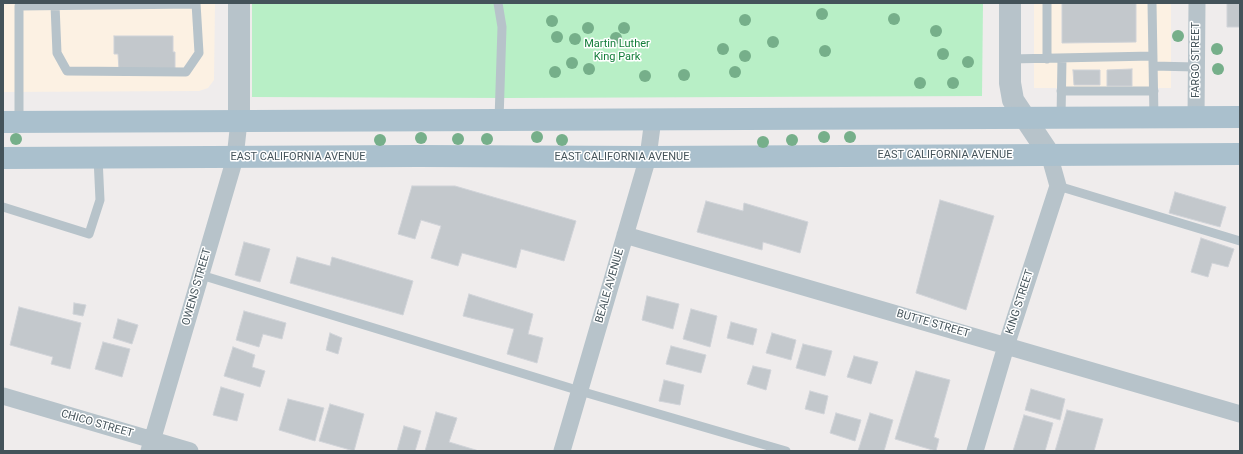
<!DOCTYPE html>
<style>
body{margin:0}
#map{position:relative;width:1243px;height:454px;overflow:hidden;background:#efecec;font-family:Roboto,sans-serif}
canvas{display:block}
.frame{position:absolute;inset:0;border:4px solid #44535a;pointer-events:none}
</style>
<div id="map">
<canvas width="1243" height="454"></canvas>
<div class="frame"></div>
</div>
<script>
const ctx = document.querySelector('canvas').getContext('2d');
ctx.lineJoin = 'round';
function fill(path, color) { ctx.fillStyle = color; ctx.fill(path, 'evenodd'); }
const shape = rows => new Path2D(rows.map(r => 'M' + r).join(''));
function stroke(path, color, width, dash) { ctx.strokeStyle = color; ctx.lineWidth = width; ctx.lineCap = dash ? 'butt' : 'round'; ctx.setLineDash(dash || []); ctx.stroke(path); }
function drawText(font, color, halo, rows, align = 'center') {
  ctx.font = font + ' Roboto,sans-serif'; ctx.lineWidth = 3; ctx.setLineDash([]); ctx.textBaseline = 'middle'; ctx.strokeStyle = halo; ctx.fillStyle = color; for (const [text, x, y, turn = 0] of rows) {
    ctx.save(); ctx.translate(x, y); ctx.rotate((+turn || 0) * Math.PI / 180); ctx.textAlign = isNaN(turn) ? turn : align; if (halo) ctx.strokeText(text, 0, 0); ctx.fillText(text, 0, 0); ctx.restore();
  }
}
fill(shape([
 [3,3,215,3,214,80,208,88,199,91,3,92],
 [1034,3,1171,3,1171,88,1034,88]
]), '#fcf1e3');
fill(shape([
 [252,3,983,3,982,96,508,98,252,97]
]), '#b8efc6');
const building = shape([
 [1062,3,1136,3,1136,42,1062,43,1062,3],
 [1227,3,1240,3,1240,27,1227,27,1227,3],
 [114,36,173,36,173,52,175,52,175,70,119,70,118,54,114,54,114,36],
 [1132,69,1132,86,1107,86,1107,70,1132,69],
 [1073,70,1100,70,1100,85,1074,85,1073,70],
 [412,186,455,186,576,221,564,261,521,249,516,268,462,253,458,266,431,258,441,226,421,220,415,239,398,234,412,186],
 [1175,192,1226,207,1220,227,1169,213,1175,192],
 [940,200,994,216,966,310,916,293,940,200],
 [706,201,743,211,744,203,808,222,800,253,763,242,762,250,697,232,706,201],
 [1201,238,1234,249,1228,267,1212,263,1208,277,1191,272,1201,238],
 [244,242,270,249,260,282,235,275,244,242],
 [297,257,330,266,332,257,413,281,403,315,290,283,297,257],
 [469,294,533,314,528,334,543,338,537,363,507,354,514,329,463,316,469,294],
 [647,296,679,304,673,329,642,320,647,296],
 [74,303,86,305,83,316,73,314,74,303],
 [19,307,81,323,70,369,51,364,53,357,10,345,19,307],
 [691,309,717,316,710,347,683,339,691,309],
 [244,311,286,323,282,339,263,334,259,347,236,340,244,311],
 [118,319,138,325,132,344,113,338,118,319],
 [731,322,757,329,753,345,727,338,731,322],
 [330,333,342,338,338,354,326,350,330,333],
 [772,333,796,340,791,360,766,353,772,333],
 [103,342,130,349,122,377,95,369,103,342],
 [803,344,832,351,825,376,796,368,803,344],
 [671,346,706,355,701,373,666,364,671,346],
 [233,347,255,355,252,367,265,371,260,387,224,376,233,347],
 [854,356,878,362,871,384,847,377,854,356],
 [753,366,771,370,766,390,747,384,753,366],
 [916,371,950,380,934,437,939,439,936,451,895,439,916,371],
 [664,380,684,385,680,405,659,401,664,380],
 [221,387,244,394,237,421,213,415,221,387],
 [1031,389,1065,399,1060,420,1025,410,1031,389],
 [810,391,828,396,824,414,805,409,810,391],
 [288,399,324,408,315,441,279,430,288,399],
 [330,404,364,414,354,451,319,441,330,404],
 [1067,410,1103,419,1094,451,1055,451,1067,410],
 [436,412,457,418,449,442,479,451,425,451,436,412],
 [836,413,861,420,855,441,830,433,836,413],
 [870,413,893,420,884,451,858,451,870,413],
 [1024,415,1053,423,1045,451,1013,451,1024,415],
 [404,426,421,431,415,451,397,451,404,426]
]);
fill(building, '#c3c8cc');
stroke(building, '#d0d3d8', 1);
stroke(shape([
 [498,3,502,27,499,120],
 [1047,3,1047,59],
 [1152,3,1154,118],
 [55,5,57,53,67,71,186,72,199,53,196,3],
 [1010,59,1153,56],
 [1153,66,1196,67],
 [1061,91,1154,91],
 [1061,119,1062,58],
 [19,122,19,6,196,4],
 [1058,186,1240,241],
 [3,207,89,234,100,200,98,158],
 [201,275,580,391,786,451]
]), '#b7c3ca', 9);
stroke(shape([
 [1196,118,1197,3],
 [625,235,1240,414],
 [3,396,190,451],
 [149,451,235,158,239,121],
 [562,451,648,157,653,119],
 [975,451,1006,346,1058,186,1049,154]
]), '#b7c3ca', 17);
stroke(shape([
 [239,3,239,121],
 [1010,3,1010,83,1013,100,1049,154]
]), '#b7c3ca', 22);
stroke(shape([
 [3,122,1240,117],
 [3,158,418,156,648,157,1240,154]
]), '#aac0cd', 22);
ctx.fillStyle = '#76af8a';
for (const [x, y] of [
 [822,14],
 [894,19],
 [745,20],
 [552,21],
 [588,28],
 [624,28],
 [936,31],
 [1178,36],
 [557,37],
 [616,38],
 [575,39],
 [773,42],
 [723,49],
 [1217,49],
 [825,51],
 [943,54],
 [745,56],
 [968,62],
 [572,63],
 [589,69],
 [1218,69],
 [555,72],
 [735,72],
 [684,75],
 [645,76],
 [920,83],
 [953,83],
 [537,137],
 [824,137],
 [850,137],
 [421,138],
 [16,139],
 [458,139],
 [487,139],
 [380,140],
 [562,140],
 [792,140],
 [763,142]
]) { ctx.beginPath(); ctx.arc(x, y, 6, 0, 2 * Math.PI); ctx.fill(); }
drawText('11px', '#137d3a', '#fff', [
 ["Martin Luther",617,44],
 ["King Park",617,57]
]);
drawText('11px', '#44535a', '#fff', [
 ["FARGO STREET",1196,60,-90],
 ["EAST CALIFORNIA AVENUE",945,155],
 ["EAST CALIFORNIA AVENUE",298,157],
 ["EAST CALIFORNIA AVENUE",622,157],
 ["BEALE AVENUE",610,286,-74],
 ["OWENS STREET",197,287,-74],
 ["KING STREET",1020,302,-72],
 ["BUTTE STREET",933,324,16],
 ["CHICO STREET",97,424,16]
]);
</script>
